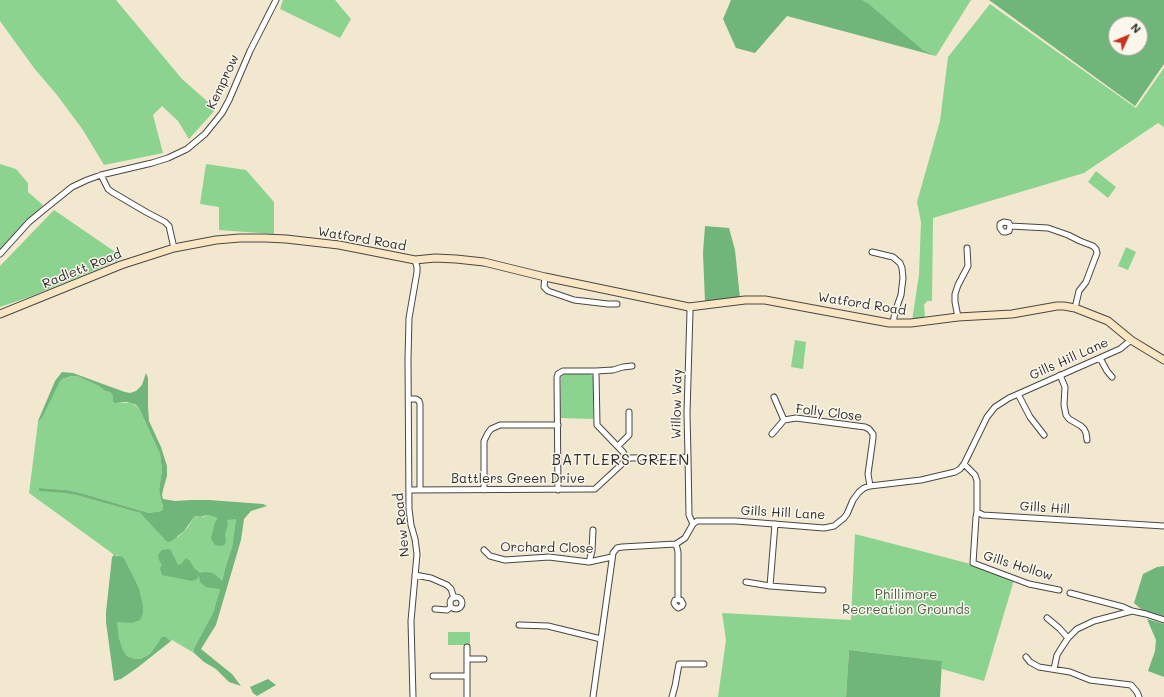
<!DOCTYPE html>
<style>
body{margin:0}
#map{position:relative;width:1164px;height:697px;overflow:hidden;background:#f2e8cf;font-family:Mali,sans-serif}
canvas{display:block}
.north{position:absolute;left:1108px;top:16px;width:40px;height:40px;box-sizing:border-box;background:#fbf7ec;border:1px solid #a8a59f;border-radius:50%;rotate:46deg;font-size:11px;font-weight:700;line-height:16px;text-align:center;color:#2b2b2b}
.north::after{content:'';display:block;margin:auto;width:14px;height:18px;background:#c8321e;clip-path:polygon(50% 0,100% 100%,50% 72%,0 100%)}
</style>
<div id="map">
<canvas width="1164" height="697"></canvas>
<div class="north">N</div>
</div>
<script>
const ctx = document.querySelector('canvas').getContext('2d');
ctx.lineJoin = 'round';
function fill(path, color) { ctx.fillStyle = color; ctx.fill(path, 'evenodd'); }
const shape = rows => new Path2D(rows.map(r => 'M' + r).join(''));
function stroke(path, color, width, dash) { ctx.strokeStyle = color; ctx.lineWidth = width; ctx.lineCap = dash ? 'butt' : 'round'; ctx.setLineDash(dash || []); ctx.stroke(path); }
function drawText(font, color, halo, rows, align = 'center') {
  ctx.font = font + ' Mali,sans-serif'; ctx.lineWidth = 3; ctx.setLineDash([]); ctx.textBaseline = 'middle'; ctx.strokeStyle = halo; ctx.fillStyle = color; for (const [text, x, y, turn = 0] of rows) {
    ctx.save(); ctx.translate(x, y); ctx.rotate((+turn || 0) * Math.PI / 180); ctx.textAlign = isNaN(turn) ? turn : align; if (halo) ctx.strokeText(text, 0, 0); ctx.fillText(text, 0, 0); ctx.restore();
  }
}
fill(shape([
 [0,0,116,0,182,79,216,109,189,139,178,121,162,106,153,115,163,153,104,165,83,130,57,95,34,68,0,21],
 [283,0,335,0,351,19,340,38,280,9],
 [862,0,971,0,936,56,923,50,868,3],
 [990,4,1136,108,1164,68,1164,127,1158,123,1084,173,933,218,932,301,927,301,924,305,925,319,912,321,919,275,921,222,917,202,940,121,948,57],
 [0,164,16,169,28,183,28,192,43,205,0,250],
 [206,164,246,170,274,202,274,234,219,230,219,207,200,204],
 [1096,171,1116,187,1108,198,1088,182],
 [54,210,124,258,32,296,0,307,0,266],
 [1126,247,1136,252,1128,270,1118,266],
 [795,340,806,342,803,369,791,367],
 [564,373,590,374,593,376,593,419,560,418,561,377],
 [73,376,77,376,99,386,105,391,110,392,113,396,113,398,117,403,131,403,139,408,160,454,162,470,159,490,161,500,163,506,163,509,161,511,149,513,81,493,67,490,40,488,76,495,140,513,160,533,163,538,178,537,188,527,195,516,203,517,207,515,215,517,217,518,236,519,232,547,226,565,220,589,213,613,194,648,194,653,172,640,171,641,166,637,159,641,150,654,140,659,135,659,127,656,123,650,119,638,117,627,117,622,123,622,118,555,114,555,109,551,29,493,38,422,42,418,57,385,62,379],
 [855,534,967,563,1014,580,984,681,942,669,942,661,849,650,846,697,718,697,726,640,722,613,851,620],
 [448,632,470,632,470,645,448,645]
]), '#8bd38f');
fill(shape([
 [731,0,862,0,868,3,923,50,936,56,787,16,755,53,736,48,723,19],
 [989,0,1164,0,1164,64,1135,106],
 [1116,24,1140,24,1140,48,1116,48],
 [705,226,729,228,735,250,740,298,705,302,703,253],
 [62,372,73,373,111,387,125,392,130,393,136,391,142,385,146,373,148,378,148,407,149,421,161,447,167,466,167,476,163,490,162,495,163,499,175,501,192,500,209,500,263,504,267,506,251,511,244,519,241,540,216,625,201,649,232,674,241,686,229,682,216,669,204,662,194,653,194,648,213,613,220,589,206,587,200,582,199,576,197,579,192,581,162,575,160,568,162,565,159,560,158,555,162,550,170,549,178,565,181,564,186,558,190,561,194,568,200,573,205,572,213,573,222,581,226,565,232,547,236,519,227,520,228,524,225,534,226,542,224,545,220,546,215,545,211,539,215,522,218,519,215,517,207,515,200,517,198,516,195,516,184,531,173,540,169,542,166,541,159,533,140,513,76,495,65,493,39,491,39,488,67,490,81,493,149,513,161,511,163,509,163,506,161,500,159,490,162,470,160,454,139,408,136,405,131,403,126,402,115,403,113,401,113,396,110,392,105,391,99,386,77,376,72,376,62,379,59,383,42,418,38,422,38,421,55,381],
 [114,555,123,557,133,576,139,589,143,606,143,613,140,620,132,623,117,622,119,638,123,650,127,656,135,659,140,659,150,654,159,641,162,637,166,637,171,641,137,668,121,679,114,681,106,622,106,612,112,557],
 [1164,566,1164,617,1142,610,1134,603,1143,574,1157,567],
 [1147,619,1164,624,1164,677,1148,671,1155,651,1156,640],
 [849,650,942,661,940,697,846,697],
 [268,679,276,685,257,696,253,693,250,687]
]), '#70b57a');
const minor = shape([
 [101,175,108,189,112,192,146,212,165,222,169,226,174,248],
 [1010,226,1009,223,1004,222,1000,224,1000,228,1003,232,1006,232,1009,231,1010,226,1048,228,1068,235,1080,241,1093,246,1096,249,1097,253,1086,282,1079,291,1075,308],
 [872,252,893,257,900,263,902,268,903,278,901,295,895,312,893,323],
 [0,254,29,222,41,212,72,187,87,180,101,175,152,163,168,158,187,149,205,134,222,113,229,100,250,51,276,0],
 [545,277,544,287,548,291,574,300,608,304,617,304],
 [689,307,690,311,687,413,688,457,689,515,693,524],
 [958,317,955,302,955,294,958,285,968,266,967,248],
 [1100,358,1107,371,1112,377],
 [596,371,613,370,623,367,632,366],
 [1060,375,1065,387,1064,405,1066,415,1069,419,1081,426,1084,429,1086,433,1087,440],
 [1018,394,1030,417,1044,435],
 [774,397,784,420],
 [409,399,416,399,419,401,420,404,420,490],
 [772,434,784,420,796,418,865,427,869,429,873,434,873,438,868,474,870,486],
 [618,446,629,435,629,412],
 [964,464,975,475,977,481,977,512,976,517,973,563,1029,584,1059,590],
 [409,490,595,489,624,462,630,458,688,457],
 [484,490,484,441,488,433,491,429,500,425,558,425],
 [558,490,557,377,558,374,563,371,596,371,597,425,623,452,627,459],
 [977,512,983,515,1164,526],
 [676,544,678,552,678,599,681,600,683,604,682,606,678,608,675,605,674,603,675,600,678,599],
 [484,550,490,556,505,560,549,557,589,562,612,557],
 [589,562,592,551,593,530],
 [415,575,431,578,447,585,451,589,454,598],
 [746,582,770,586,823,590],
 [770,586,775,524],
 [1070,593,1123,607,1132,611,1146,614,1164,620],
 '450 603a6 6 0 1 1 12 0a6 6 0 1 1-12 0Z',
 [435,609,447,610,451,607],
 [1047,618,1059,628,1068,638],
 [519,625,548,626,601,639],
 [1026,657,1030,662,1039,667,1070,672,1090,680,1131,685,1137,692,1139,697],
 [468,659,484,659],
 [1054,669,1057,655,1062,647,1068,638,1077,629,1094,621,1132,611],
 [433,676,467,676],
 [413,697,411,621,417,554,415,539,411,525,409,509,408,359,409,318,417,272,417,267,415,260],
 [467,697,467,647],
 [593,697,613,553,617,548,622,547,676,544,685,538,693,524,697,521,736,521,824,528,834,526,844,518,847,514,853,500,859,492,864,488,870,486,921,480,955,472,960,469,964,464,987,417,995,407,1009,398,1120,349,1131,340],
 [672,697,675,686,679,664,704,664]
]);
const secondary = shape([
 [0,314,121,265,174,248,216,240,240,238,265,238,286,239,339,245,415,260,435,258,456,259,484,262,545,277,689,307,745,300,765,300,889,323,911,323,958,317,1012,314,1057,306,1064,306,1075,308,1108,321,1131,340,1164,360]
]);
stroke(minor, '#494744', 7);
stroke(secondary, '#494744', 9);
stroke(minor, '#fff', 5);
stroke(secondary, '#fbe6c4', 7);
drawText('13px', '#2b2b2b', '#fbf7ec', [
 ["Kemprow",223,82,-65],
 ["Watford Road",362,239,10],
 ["Radlett Road",82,269,-22],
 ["Watford Road",862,304,9],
 ["Gills Hill Lane",1069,359,-24],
 ["Willow Way",677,404,-89],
 ["Folly Close",829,413,7],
 ["Battlers Green Drive",518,479],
 ["Gills Hill",1045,508,4],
 ["Gills Hill Lane",783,513,3],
 ["New Road",402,525,-96],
 ["Orchard Close",547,548,1],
 ["Gills Hollow",1018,566,17]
]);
drawText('13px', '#485d49', '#fbf7ec', [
 ["Phillimore",906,595],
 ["Recreation Grounds",906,610]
]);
ctx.letterSpacing = '1px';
drawText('15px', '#2b2b2b', '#fbf7ec', [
 ["BATTLERS GREEN",621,460]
]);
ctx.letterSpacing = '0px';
</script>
